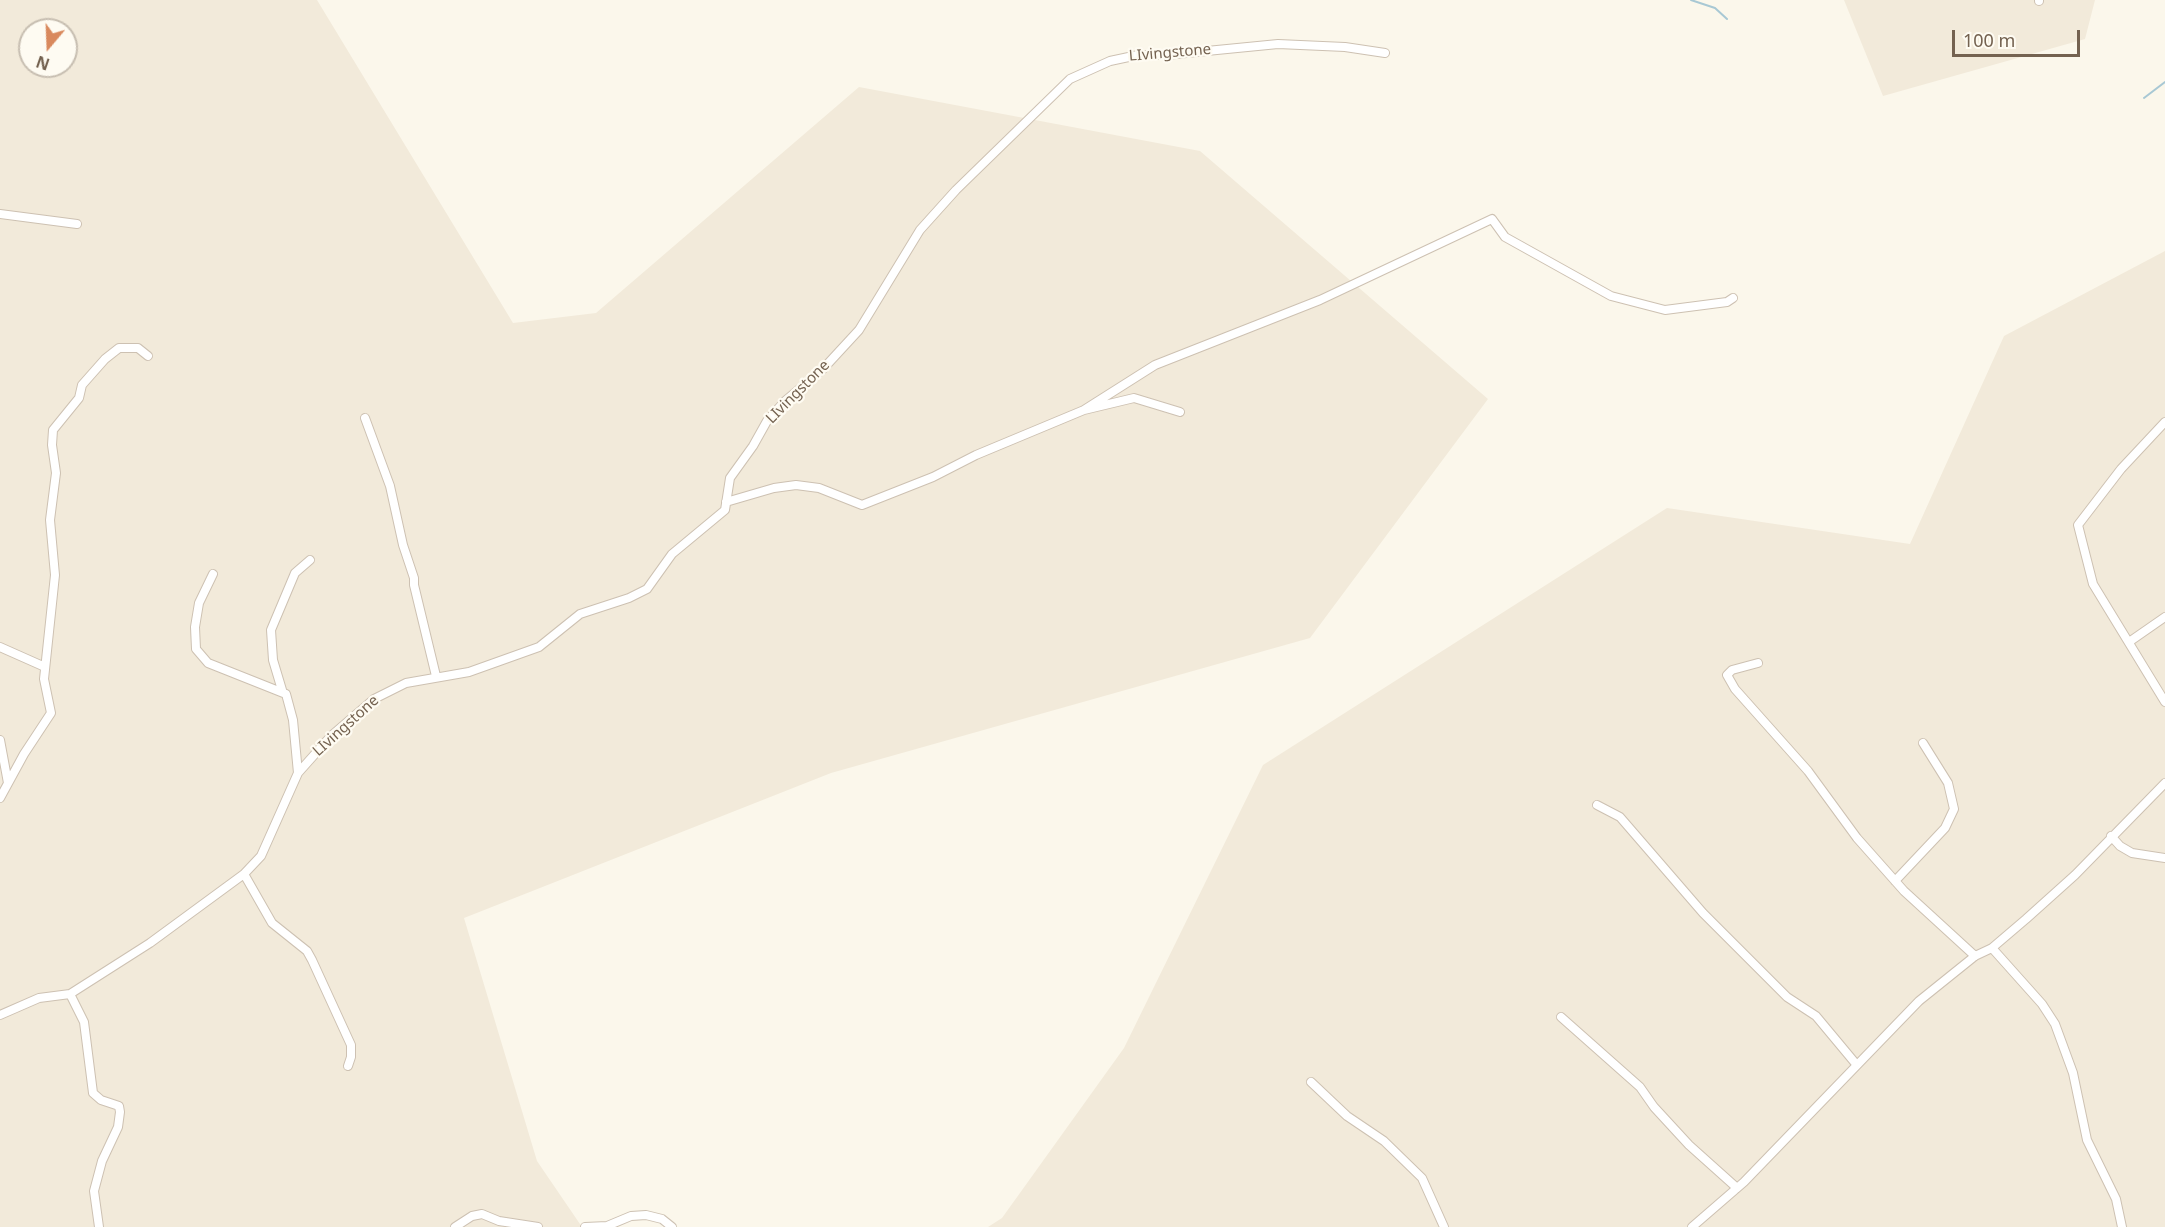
<!DOCTYPE html>
<style>
body{margin:0}
#map{position:relative;width:2165px;height:1227px;overflow:hidden;background:#fbf7eb;font-family:"Noto Sans",sans-serif}
canvas{display:block}
.north{position:absolute;left:18px;top:18px;width:60px;height:60px;box-sizing:border-box;background:#fefbf2;border:2px solid #c7beb1;border-radius:50%;rotate:199deg;font-size:16px;font-weight:700;line-height:24px;text-align:center;color:#746250}
.north::after{content:'';display:block;margin:auto;width:21px;height:27px;background:#d9895d;clip-path:polygon(50% 0,100% 100%,50% 72%,0 100%)}
.scale{position:absolute;left:1952px;top:30px;width:128px;height:27px;box-sizing:border-box;border:3px solid #746250;border-top:0;padding-left:8px;font-size:18px;line-height:21px;white-space:nowrap;color:#746250;-webkit-text-stroke:4px #fefbf2;paint-order:stroke}
</style>
<div id="map">
<canvas width="2165" height="1227"></canvas>
<div class="north">N</div>
<div class="scale">100 m</div>
</div>
<script>
const ctx = document.querySelector('canvas').getContext('2d');
ctx.lineJoin = 'round';
function fill(path, color) { ctx.fillStyle = color; ctx.fill(path, 'evenodd'); }
const shape = rows => new Path2D(rows.map(r => 'M' + r).join(''));
function stroke(path, color, width, dash) { ctx.strokeStyle = color; ctx.lineWidth = width; ctx.lineCap = dash ? 'butt' : 'round'; ctx.setLineDash(dash || []); ctx.stroke(path); }
function drawText(font, color, halo, rows, align = 'center') {
  ctx.font = font + ' "Noto Sans",sans-serif'; ctx.lineWidth = 4.5; ctx.setLineDash([]); ctx.textBaseline = 'middle'; ctx.strokeStyle = halo; ctx.fillStyle = color; for (const [text, x, y, turn = 0] of rows) {
    ctx.save(); ctx.translate(x, y); ctx.rotate((+turn || 0) * Math.PI / 180); ctx.textAlign = isNaN(turn) ? turn : align; if (halo) ctx.strokeText(text, 0, 0); ctx.fillText(text, 0, 0); ctx.restore();
  }
}
fill(shape([
 [0,0,317,0,513,323,596,313,859,87,1200,151,1488,399,1310,638,831,773,464,918,537,1161,582,1227,0,1227],
 [30,30,66,30,66,66,30,66],
 [1844,0,2095,0,2085,39,1883,96],
 [2165,251,2165,1227,988,1227,1002,1218,1124,1048,1263,765,1667,508,1910,544,2004,336]
]), '#f2eada');
stroke(shape([
 [1691,0,1715,8,1727,19],
 [2144,98,2165,82]
]), '#a8c8d4', 2);
const street = shape([
 [2039,0,2039,1],
 [0,214,77,224],
 [1084,410,1155,365,1320,300,1492,219,1505,237,1611,296,1665,310,1727,302,1733,298],
 [365,418,390,486,403,545,414,578,414,585,436,676],
 [2165,422,2121,469,2078,525,2093,584,2165,702],
 [726,502,774,488,796,485,819,488,862,505,933,477,976,455,1084,410,1134,398,1180,412],
 [213,574,199,603,195,627,196,649,208,663,286,694,293,720,298,773],
 [2129,642,2165,617],
 [0,647,45,667],
 [1758,663,1732,670,1727,675,1735,689,1808,771,1857,838,1904,891,1975,956],
 [282,690,273,660,271,630,295,573,310,560],
 [0,740,8,783],
 [0,798,24,754,51,713,44,679,55,575,50,520,56,473,52,445,53,430,79,398,82,385,105,359,119,348,138,348,148,356],
 [1597,805,1620,817,1703,913,1787,997,1816,1016,1856,1064],
 [2111,836,2120,846,2132,853,2165,858],
 [244,874,272,923,307,951,312,960,351,1045,351,1057,348,1066],
 [1895,881,1945,828,1954,809,1948,783,1923,743],
 [1992,948,2042,1004,2055,1024,2073,1073,2087,1140,2116,1199,2122,1227],
 [70,994,84,1022,93,1093,101,1100,119,1106,120,1112,118,1127,102,1161,94,1191,99,1227],
 [0,1015,39,998,70,994,150,943,244,874,261,856,298,773,331,736,374,699,406,683,469,672,539,647,580,614,629,598,647,589,672,554,725,510,730,478,753,446,767,421,785,401,823,369,859,330,920,230,956,190,1070,79,1110,61,1138,55,1166,55,1278,44,1345,47,1385,53],
 [1561,1017,1640,1087,1654,1107,1689,1145,1737,1188],
 [1311,1082,1347,1116,1384,1141,1422,1178,1444,1227],
 [455,1227,472,1216,482,1214,499,1221,538,1227],
 [585,1227,607,1226,631,1216,646,1215,662,1219,672,1227],
 [1692,1227,1744,1182,1919,1001,1975,956,1992,948,2026,919,2075,875,2165,783]
]);
stroke(street, '#cdc1b2', 10);
stroke(street, '#fff', 8);
drawText('15px', '#746250', '#fefbf2', [
 ["LIvingstone",1170,53,-5],
 ["LIvingstone",798,392,-45],
 ["LIvingstone",346,726,-42]
]);
</script>
